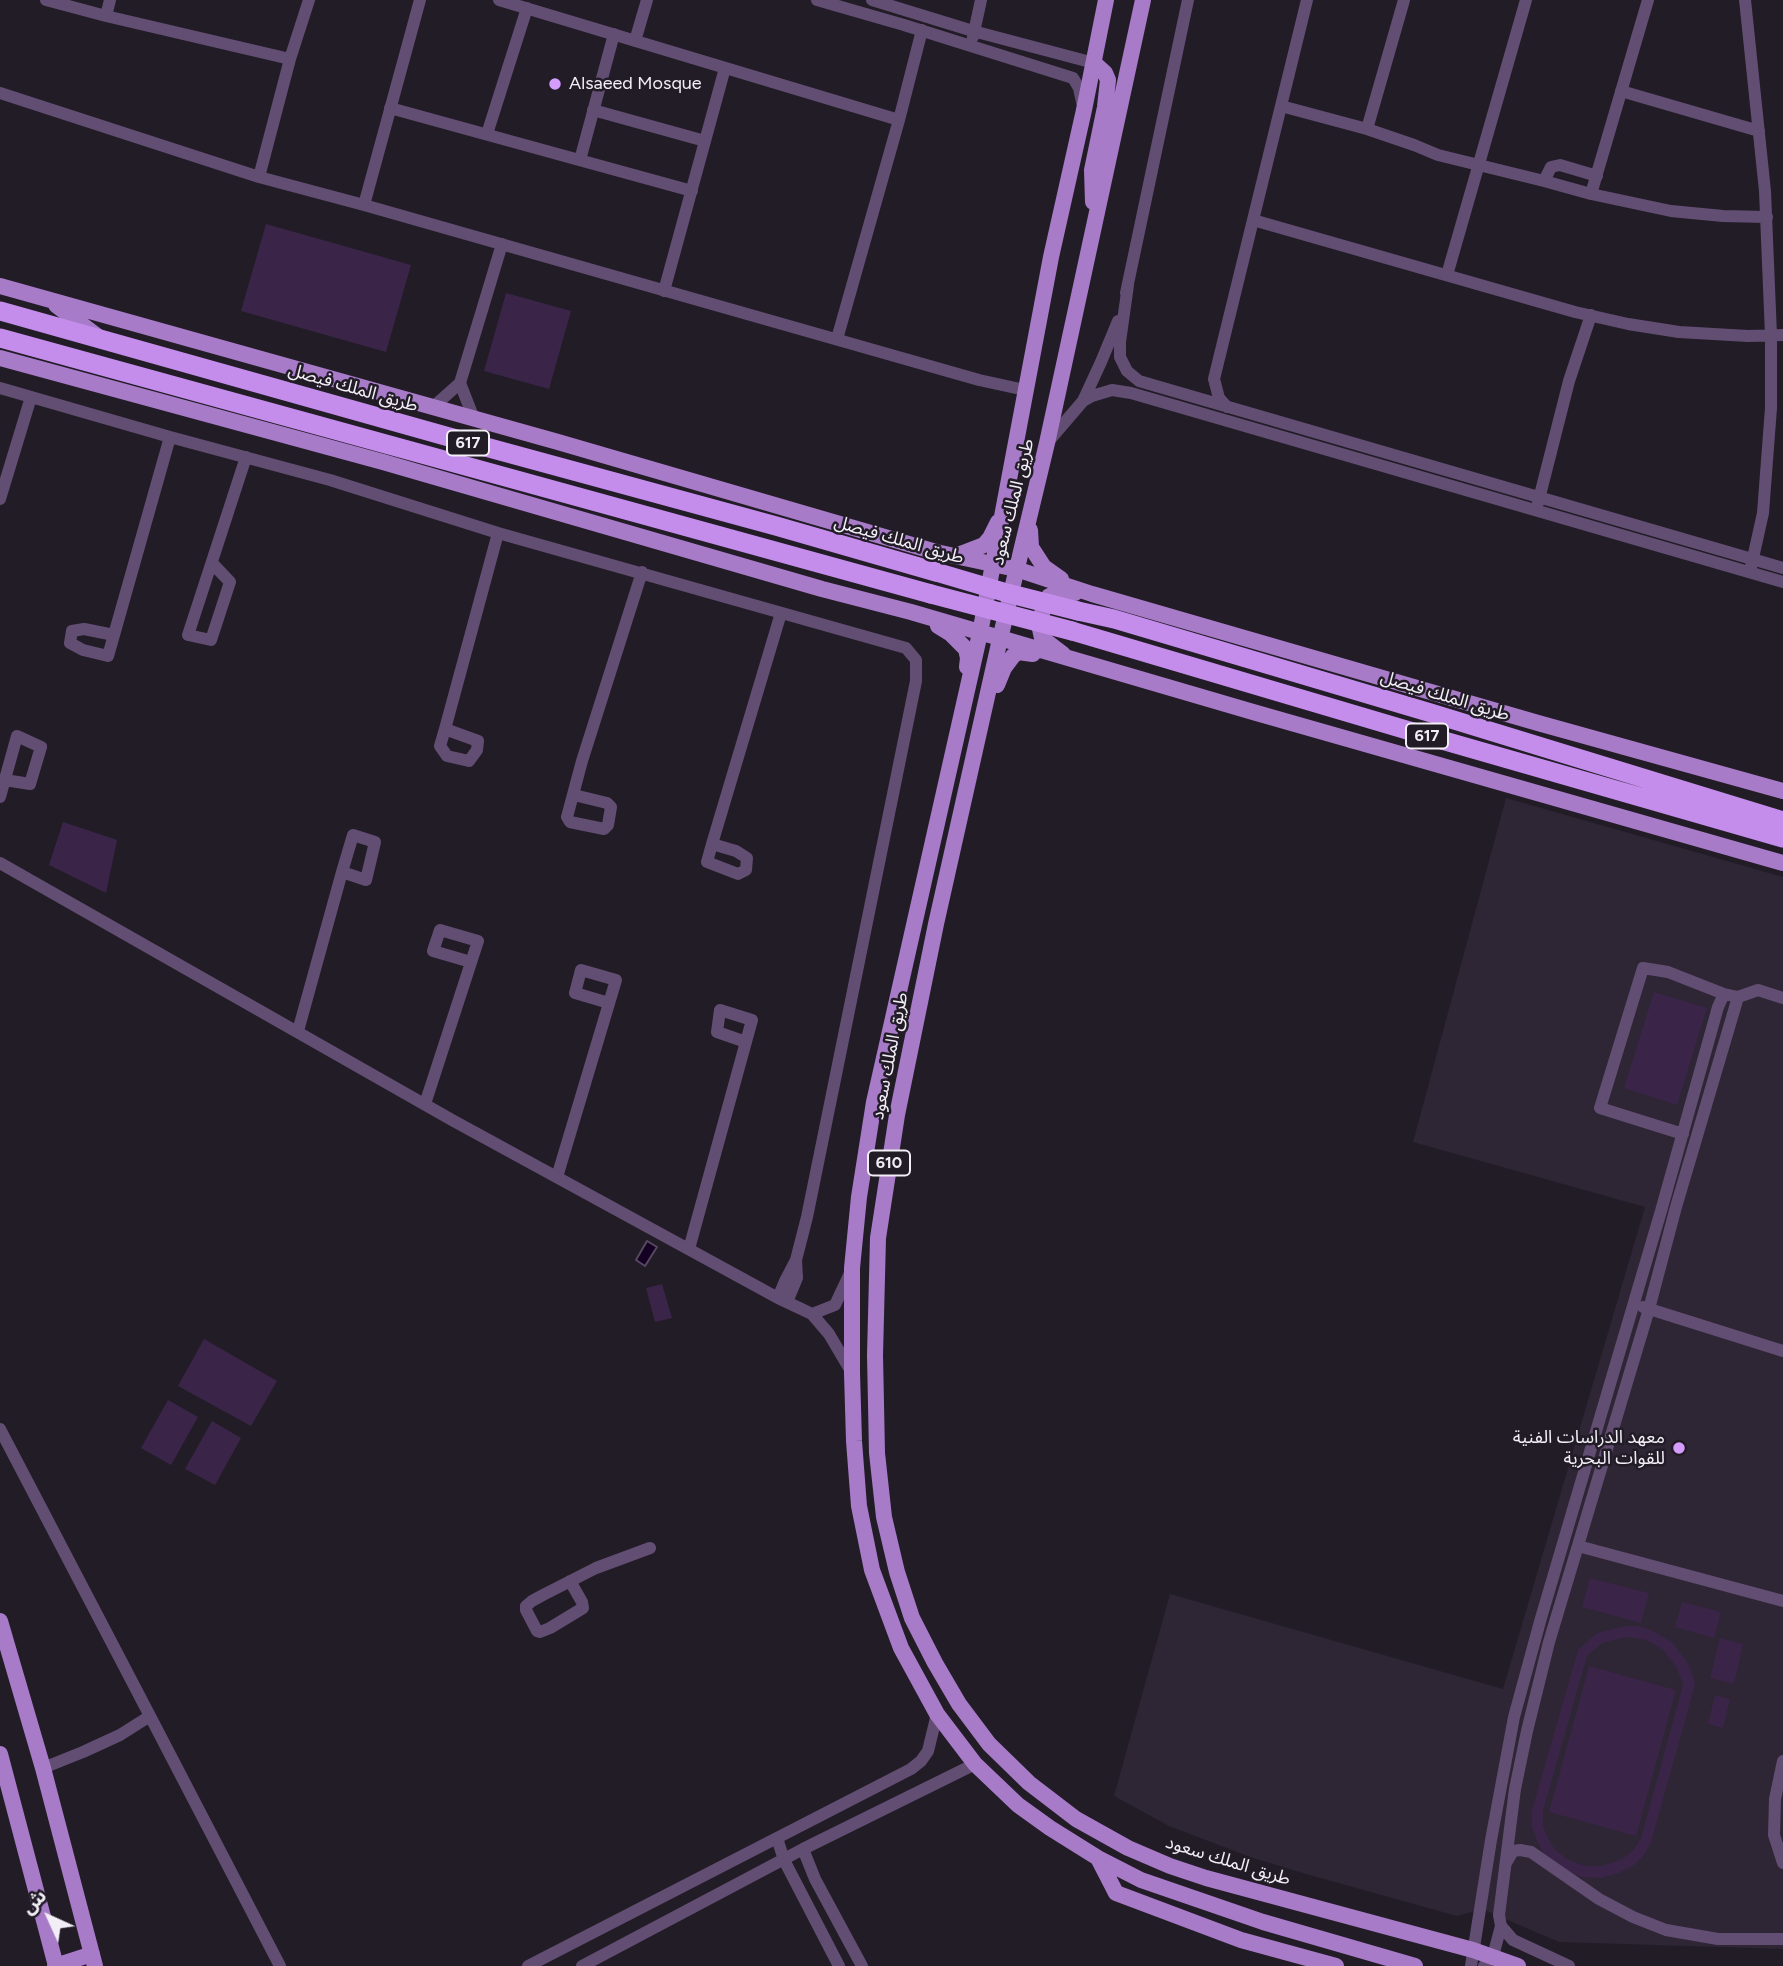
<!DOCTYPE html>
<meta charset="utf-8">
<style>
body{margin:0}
#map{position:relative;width:1783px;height:1966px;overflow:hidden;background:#221c27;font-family:Figtree,"Noto Sans Arabic",sans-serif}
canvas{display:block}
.north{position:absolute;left:14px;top:1882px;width:70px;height:70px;-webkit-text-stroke:5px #221c27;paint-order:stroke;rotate:315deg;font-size:19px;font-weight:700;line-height:28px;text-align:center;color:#f2eef6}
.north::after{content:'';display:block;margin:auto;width:24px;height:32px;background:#f2eef6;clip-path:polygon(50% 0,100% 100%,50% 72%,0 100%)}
</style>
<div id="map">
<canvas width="1783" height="1966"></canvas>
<div class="north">ش</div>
</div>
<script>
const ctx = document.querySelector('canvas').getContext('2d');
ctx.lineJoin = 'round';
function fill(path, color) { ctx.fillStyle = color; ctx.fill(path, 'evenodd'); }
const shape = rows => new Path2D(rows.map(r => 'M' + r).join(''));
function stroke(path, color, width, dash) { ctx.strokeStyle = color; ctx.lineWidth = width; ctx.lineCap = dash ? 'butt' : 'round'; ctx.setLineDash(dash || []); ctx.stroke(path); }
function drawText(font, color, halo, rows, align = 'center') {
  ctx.font = font + ' Figtree,"Noto Sans Arabic",sans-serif'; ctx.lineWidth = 5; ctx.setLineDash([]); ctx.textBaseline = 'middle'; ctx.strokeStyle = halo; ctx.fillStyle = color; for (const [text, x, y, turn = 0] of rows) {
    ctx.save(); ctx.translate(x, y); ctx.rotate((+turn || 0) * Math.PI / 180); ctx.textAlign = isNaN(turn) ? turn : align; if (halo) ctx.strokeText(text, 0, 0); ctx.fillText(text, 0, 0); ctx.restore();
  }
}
fill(shape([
 [1506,798,1783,877,1783,1949,1559,1942,1482,1909,1457,1916,1306,1874,1250,1857,1169,1826,1114,1796,1170,1594,1503,1689,1645,1207,1413,1142]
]), '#2e2535');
fill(shape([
 [266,224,411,265,386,352,241,311],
 [506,293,571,311,549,389,484,371],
 [63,822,117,840,106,893,49,865],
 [1654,992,1707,1008,1677,1105,1624,1088],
 [662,1284,672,1318,655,1322,646,1288],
 [204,1339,277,1381,251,1426,178,1386],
 [168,1400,198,1417,171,1465,141,1448],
 [212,1421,241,1438,215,1485,185,1469],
 [1590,1578,1649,1593,1641,1623,1582,1607],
 [1682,1602,1721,1612,1714,1638,1675,1627],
 [1625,1626,1640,1626,1651,1630,1672,1642,1687,1662,1693,1675,1695,1685,1651,1842,1644,1855,1634,1865,1619,1873,1601,1878,1582,1877,1562,1869,1546,1857,1538,1843,1532,1828,1532,1810,1578,1650,1597,1633],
 [1626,1637,1647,1640,1664,1651,1677,1668,1683,1685,1641,1838,1635,1848,1627,1856,1615,1862,1600,1866,1584,1866,1567,1859,1555,1850,1548,1838,1543,1826,1543,1811,1587,1656,1602,1643],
 [1720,1638,1743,1644,1734,1684,1710,1678],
 [1589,1666,1676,1690,1636,1836,1549,1812],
 [1715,1695,1730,1699,1723,1728,1708,1724]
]), '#3a2549');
const water = shape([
 [647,1241,657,1247,645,1266,636,1260,647,1241]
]);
fill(water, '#140022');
stroke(water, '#574762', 2);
stroke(shape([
 [46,0,106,16,110,0],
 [499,0,899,120],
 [817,0,904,25,1073,78,1079,88,1083,107],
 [872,0,973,31,1094,63],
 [1745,0,1765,191,1771,335,1771,408,1763,513,1751,567],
 [106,16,290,59],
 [973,37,981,0],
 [635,41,647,0],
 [1621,91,1759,131],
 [0,93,259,177,364,205,979,380,1025,390],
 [1281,106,1367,129,1414,145,1438,155,1544,181],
 [390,108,692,191],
 [593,110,705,141],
 [1367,129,1404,0],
 [487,134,527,8],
 [580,160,614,34],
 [1597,176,1560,165,1551,167,1544,181,1591,194,1671,211,1723,216,1767,217],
 [259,177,290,59,309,0],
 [1591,194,1648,0],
 [364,205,420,0],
 [1253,220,1575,312,1628,324,1679,332,1748,336,1783,335],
 [1447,275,1526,0],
 [1128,285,1120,342,1120,357,1127,371,1139,381,1783,568],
 [664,291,725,68],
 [1126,293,1188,0],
 [837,339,899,120,922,30],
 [460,383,474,419],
 [0,388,170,437,330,480,498,533,906,648,916,660,916,681,807,1217,796,1260],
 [1083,401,1092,396,1112,390,1131,393,1783,582],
 [433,407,460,383,502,244],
 [1227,407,1219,398,1214,379,1307,0],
 [1047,443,1083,401,1101,362,1118,321],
 [0,499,31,397],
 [1538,503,1569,381,1591,315],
 [212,563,230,582,211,640,188,635,246,457],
 [114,635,84,629,72,631,70,643,83,650,108,656,114,635,170,437],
 [445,729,478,741,477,750,469,761,447,756,440,746,445,729,474,622,498,533],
 [574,795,607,803,611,807,608,825,604,829,570,822,567,817,582,761,642,572],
 [0,797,17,736,41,747,30,784,5,780],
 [712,844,736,851,747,858,746,870,738,874,707,862,712,844,781,613],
 [0,863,452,1120,778,1298],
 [1738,997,1758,990,1783,998],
 [298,1031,342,872,353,835,375,842,366,880,342,872],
 [425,1104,478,941,440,930,433,951,471,962],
 [1683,1134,1600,1108,1643,968,1668,972,1724,994],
 [557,1177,616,980,581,970,575,993,609,1003],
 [689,1249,752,1020,720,1010,717,1032,746,1042],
 [851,1271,835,1305,812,1314,829,1334,852,1373],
 [787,1302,797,1278,796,1260,785,1281,778,1298,812,1314],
 [1643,1307,1783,1351],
 [0,1429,150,1716],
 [1578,1546,1783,1601],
 [570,1581,582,1602,583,1608,550,1628,540,1632,537,1631,526,1610,526,1606,532,1601,543,1595,596,1568,650,1548],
 [1783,1761,1775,1799,1774,1835,1783,1863],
 [43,1768,83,1752,120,1735,150,1716,280,1966],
 [777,1838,784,1860,839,1966],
 [803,1849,815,1879,862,1966],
 [1506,1863,1513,1851,1520,1850,1531,1852,1599,1899,1633,1917,1666,1930,1718,1939,1783,1939],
 [1501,1926,1513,1940,1569,1966],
 [528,1966,911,1769,921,1761,928,1751,937,1714],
 [582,1966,803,1849,975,1764],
 [1471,1966,1491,1840,1514,1717,1541,1618,1661,1211,1718,1007,1724,994,1738,997,1676,1207,1649,1309,1549,1642,1527,1731,1515,1789,1499,1915,1501,1926,1493,1956,1484,1966]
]), '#634e73', 12);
stroke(shape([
 [1106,0,1084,110,1051,257,980,633,874,1102,859,1197,852,1268,852,1373,854,1441,859,1506,872,1570,901,1648,937,1714,975,1764,1018,1805,1050,1828,1098,1858,1141,1880,1263,1922,1415,1966],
 [1143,0,1047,443,1000,639,936,924,897,1115,878,1238,875,1355,877,1453,884,1517,897,1572,912,1618,935,1663,959,1704,989,1744,1029,1783,1076,1819,1128,1848,1170,1866,1206,1878,1473,1950,1518,1966],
 [1093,202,1092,170,1105,107,1108,80,1105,73,1094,63],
 [0,286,558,442,936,552,1016,569,1092,594,1538,723,1783,791],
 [56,305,97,336],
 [0,358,383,462,822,589,911,612,1253,712,1783,863],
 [1030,530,1031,547,1044,567,1061,579],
 [958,555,984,545,990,538,998,522],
 [938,626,951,634,966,649,968,658,967,667],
 [1063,654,1042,638,1040,629,1040,618,1049,596,1058,593,1075,593],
 [997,685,1004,668,1013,656,1018,652,1033,654],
 [0,1621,43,1768,95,1966],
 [0,1754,56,1966],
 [1098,1858,1116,1893,1241,1940,1336,1966],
 [55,1966,92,1954]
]), '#a87bc9', 16);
stroke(shape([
 [0,311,449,437,776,526,936,572],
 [0,338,931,594],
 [1078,611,1114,619,1431,713,1783,821],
 [1072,631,1410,731,1783,838]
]), '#c48deb', 19);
stroke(shape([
 [936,572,1007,593,1078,611],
 [931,594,1072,631]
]), '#c48deb', 19);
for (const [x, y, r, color] of [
 [555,84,7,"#d49cfc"],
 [1679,1448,7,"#d49cfc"]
]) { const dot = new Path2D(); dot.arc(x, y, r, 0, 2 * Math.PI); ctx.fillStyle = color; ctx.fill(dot); stroke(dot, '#221c27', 2.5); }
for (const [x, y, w] of [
 [468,443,42],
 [1427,736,42],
 [889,1163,42]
]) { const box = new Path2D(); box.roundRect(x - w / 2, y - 12.5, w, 25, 5); ctx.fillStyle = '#221c27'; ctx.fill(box); stroke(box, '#f2eef6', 2); }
drawText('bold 16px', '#f2eef6', null, [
 ["617",468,443],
 ["617",1427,736],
 ["610",889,1163]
]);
drawText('18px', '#f2eef6', '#221c27', [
 ["Alsaeed Mosque",569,84],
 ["معهد الدراسات الفنية",1665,1438,"right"],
 ["للقوات البحرية",1665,1459,"right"]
], 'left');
drawText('18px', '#f2eef6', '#221c27', [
 ["طريق الملك فيصل",353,388,16],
 ["طريق الملك سعود",1013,502,-76],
 ["طريق الملك فيصل",899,540,16],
 ["طريق الملك فيصل",1445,696,17],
 ["طريق الملك سعود",890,1056,-79],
 ["طريق الملك سعود",1228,1861,17]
]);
</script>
